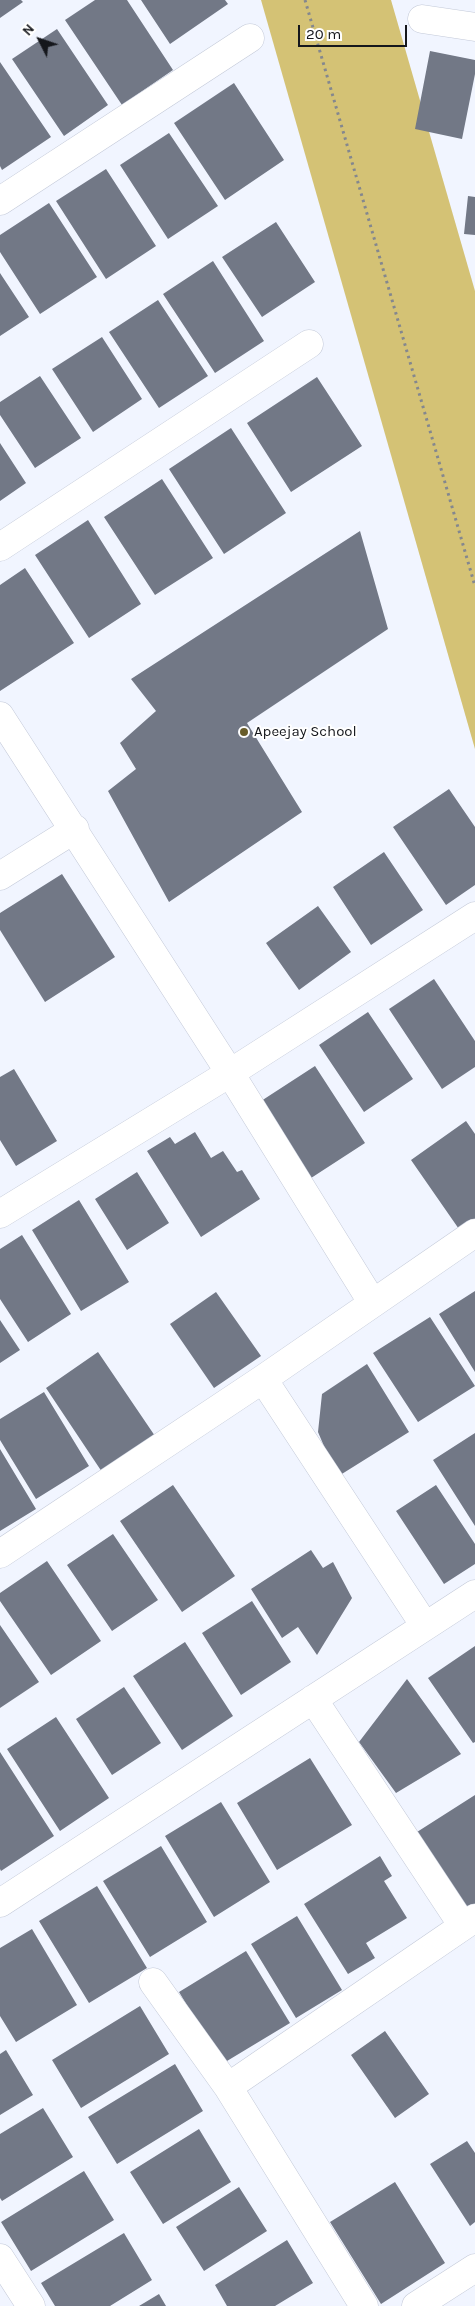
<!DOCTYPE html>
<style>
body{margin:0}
#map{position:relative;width:475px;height:2306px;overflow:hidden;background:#f1f5ff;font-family:Karla,sans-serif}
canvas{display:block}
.north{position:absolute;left:15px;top:15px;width:50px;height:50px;-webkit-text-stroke:4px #fff;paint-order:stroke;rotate:311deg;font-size:14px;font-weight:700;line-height:20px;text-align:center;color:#15171c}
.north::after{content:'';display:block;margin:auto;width:18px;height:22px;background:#15171c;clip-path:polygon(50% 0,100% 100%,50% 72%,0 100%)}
.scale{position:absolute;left:298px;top:25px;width:109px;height:22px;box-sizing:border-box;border:2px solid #15171c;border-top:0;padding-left:6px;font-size:15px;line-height:18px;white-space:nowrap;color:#15171c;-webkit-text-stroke:4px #fff;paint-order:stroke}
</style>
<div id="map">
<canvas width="475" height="2306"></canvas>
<div class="north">N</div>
<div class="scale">20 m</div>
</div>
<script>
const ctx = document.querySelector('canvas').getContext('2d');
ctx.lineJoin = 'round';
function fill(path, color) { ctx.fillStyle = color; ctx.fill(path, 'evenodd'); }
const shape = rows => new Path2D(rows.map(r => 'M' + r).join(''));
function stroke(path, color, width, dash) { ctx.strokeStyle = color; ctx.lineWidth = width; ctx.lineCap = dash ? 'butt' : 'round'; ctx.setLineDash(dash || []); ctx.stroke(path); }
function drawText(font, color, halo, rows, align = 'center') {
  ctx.font = font + ' Karla,sans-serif'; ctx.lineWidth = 4; ctx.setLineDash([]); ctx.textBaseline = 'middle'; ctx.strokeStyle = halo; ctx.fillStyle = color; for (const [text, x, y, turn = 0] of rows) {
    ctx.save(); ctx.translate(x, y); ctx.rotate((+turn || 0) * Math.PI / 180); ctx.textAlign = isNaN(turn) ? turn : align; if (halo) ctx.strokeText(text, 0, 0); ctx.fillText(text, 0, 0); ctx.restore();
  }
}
fill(shape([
 [261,0,391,0,475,291,475,749]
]), '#d4c275');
fill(shape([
 [0,0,21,0,23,2,0,18],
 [95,0,127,0,173,70,122,105,65,20],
 [141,0,225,0,228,4,170,44],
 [57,29,108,105,64,136,12,59],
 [430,51,475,60,475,74,462,139,415,129],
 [0,62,51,137,2,170,0,166],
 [234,83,284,160,225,200,174,123],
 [169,133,218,206,168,239,120,165],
 [106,169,156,246,106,279,56,201],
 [468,196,475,197,475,235,464,234],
 [49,203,97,277,40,314,0,252,0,235],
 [276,222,315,282,262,317,222,257],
 [213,261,264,341,215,373,163,294],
 [0,273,29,317,0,336],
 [158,300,208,376,159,408,109,332],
 [102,337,142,399,93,432,52,369],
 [40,376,81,438,35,468,0,415,0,402],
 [317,377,362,446,291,492,247,423],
 [231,428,286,513,224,554,169,469],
 [0,443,26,483,0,501],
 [162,479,213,558,155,595,104,517],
 [88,520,141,604,89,638,35,555],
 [360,531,388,629,247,723,302,812,169,902,108,791,136,769,120,743,156,711,131,679],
 [25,568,74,643,0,691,0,585],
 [449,789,475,827,475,885,446,905,393,827],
 [384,852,423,910,371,945,333,887],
 [62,874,115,957,45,1002,0,930,0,913],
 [318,906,351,952,299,990,266,943],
 [434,979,475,1041,475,1067,442,1089,389,1009],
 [368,1012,413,1079,364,1112,319,1045],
 [315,1066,365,1143,308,1180,258,1103],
 [14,1069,57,1141,16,1166,0,1140,0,1077],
 [466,1121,475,1134,475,1222,461,1232,411,1160],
 [195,1132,211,1158,223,1151,237,1172,242,1170,260,1199,201,1237,147,1151,170,1137,175,1144],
 [137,1172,169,1223,127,1250,95,1199],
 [79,1200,129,1282,81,1311,32,1230],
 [22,1235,71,1314,28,1342,0,1299,0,1249],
 [475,1291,475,1372,439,1314],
 [216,1292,261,1356,214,1388,170,1324],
 [430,1317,475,1386,418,1422,373,1353],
 [0,1320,20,1350,0,1363],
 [98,1352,155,1436,102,1472,46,1388],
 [367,1364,409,1432,337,1477,318,1432,322,1394],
 [44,1392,89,1466,36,1499,0,1440,0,1419],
 [475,1433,475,1526,433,1460],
 [0,1449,36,1509,0,1531],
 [173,1485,235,1576,182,1612,120,1521],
 [436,1485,475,1544,475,1564,444,1584,396,1511],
 [113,1534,158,1600,112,1631,67,1565],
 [311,1550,323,1568,333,1562,352,1598,317,1655,298,1627,282,1638,251,1589],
 [47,1561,101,1641,51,1675,0,1601,0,1593],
 [252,1601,291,1662,241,1695,202,1633],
 [0,1625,39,1682,0,1708],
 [185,1642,233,1716,182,1750,133,1676],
 [475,1646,475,1742,473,1743,428,1678],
 [407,1679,461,1754,396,1793,359,1742],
 [124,1687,161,1743,112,1775,76,1719],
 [56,1717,109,1798,60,1831,7,1749],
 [0,1752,54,1836,1,1871,0,1869],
 [310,1758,352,1825,277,1870,237,1803],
 [475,1795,475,1906,467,1911,417,1832],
 [221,1802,270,1882,214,1917,165,1836],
 [161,1846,207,1922,150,1957,103,1881],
 [380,1856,392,1876,384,1881,407,1918,366,1943,375,1958,348,1974,304,1904],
 [97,1886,147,1968,89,2003,39,1921],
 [297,1916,342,1990,296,2018,251,1944],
 [32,1929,77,2005,16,2042,0,2016,0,1948],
 [246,1951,290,2023,222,2064,179,1992],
 [140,2006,169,2054,81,2108,52,2060],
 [385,2031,429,2094,395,2118,351,2055],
 [6,2050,33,2095,0,2115,0,2054],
 [175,2064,203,2111,117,2164,88,2117],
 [43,2108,73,2157,2,2201,0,2198,0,2134],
 [199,2129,231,2182,163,2224,130,2172],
 [467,2141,475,2153,475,2222,470,2226,430,2164],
 [84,2171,114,2220,31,2271,1,2222],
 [395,2182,445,2263,381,2304,330,2222],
 [239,2187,267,2231,204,2271,176,2227],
 [124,2233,152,2280,110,2306,55,2306,41,2283],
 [287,2240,313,2283,275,2306,227,2306,215,2285],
 [159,2294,166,2306,139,2306]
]), '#727886');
const minor = shape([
 [422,19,475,27],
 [0,201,250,38],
 [0,547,309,344],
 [0,716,230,1073,372,1302],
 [0,876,75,829],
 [0,1214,230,1073,475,916],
 [263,1379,425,1626],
 [0,1554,263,1379,475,1233],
 [313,1699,463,1926],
 [0,1903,475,1594],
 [153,1982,228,2087,364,2306],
 [228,2087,475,1918],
 [0,2258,31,2306],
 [416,2306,475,2268]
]);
stroke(minor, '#c3c9d8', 29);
stroke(shape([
 [305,0,475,586]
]), '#84878e', 3, [2.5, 4]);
stroke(minor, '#fff', 28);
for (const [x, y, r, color] of [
 [244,732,5,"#685c29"]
]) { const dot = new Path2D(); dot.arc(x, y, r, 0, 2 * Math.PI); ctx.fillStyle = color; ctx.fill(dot); stroke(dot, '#fff', 2); }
drawText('15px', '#15171c', '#fff', [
 ["Apeejay School",254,732]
], 'left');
</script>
